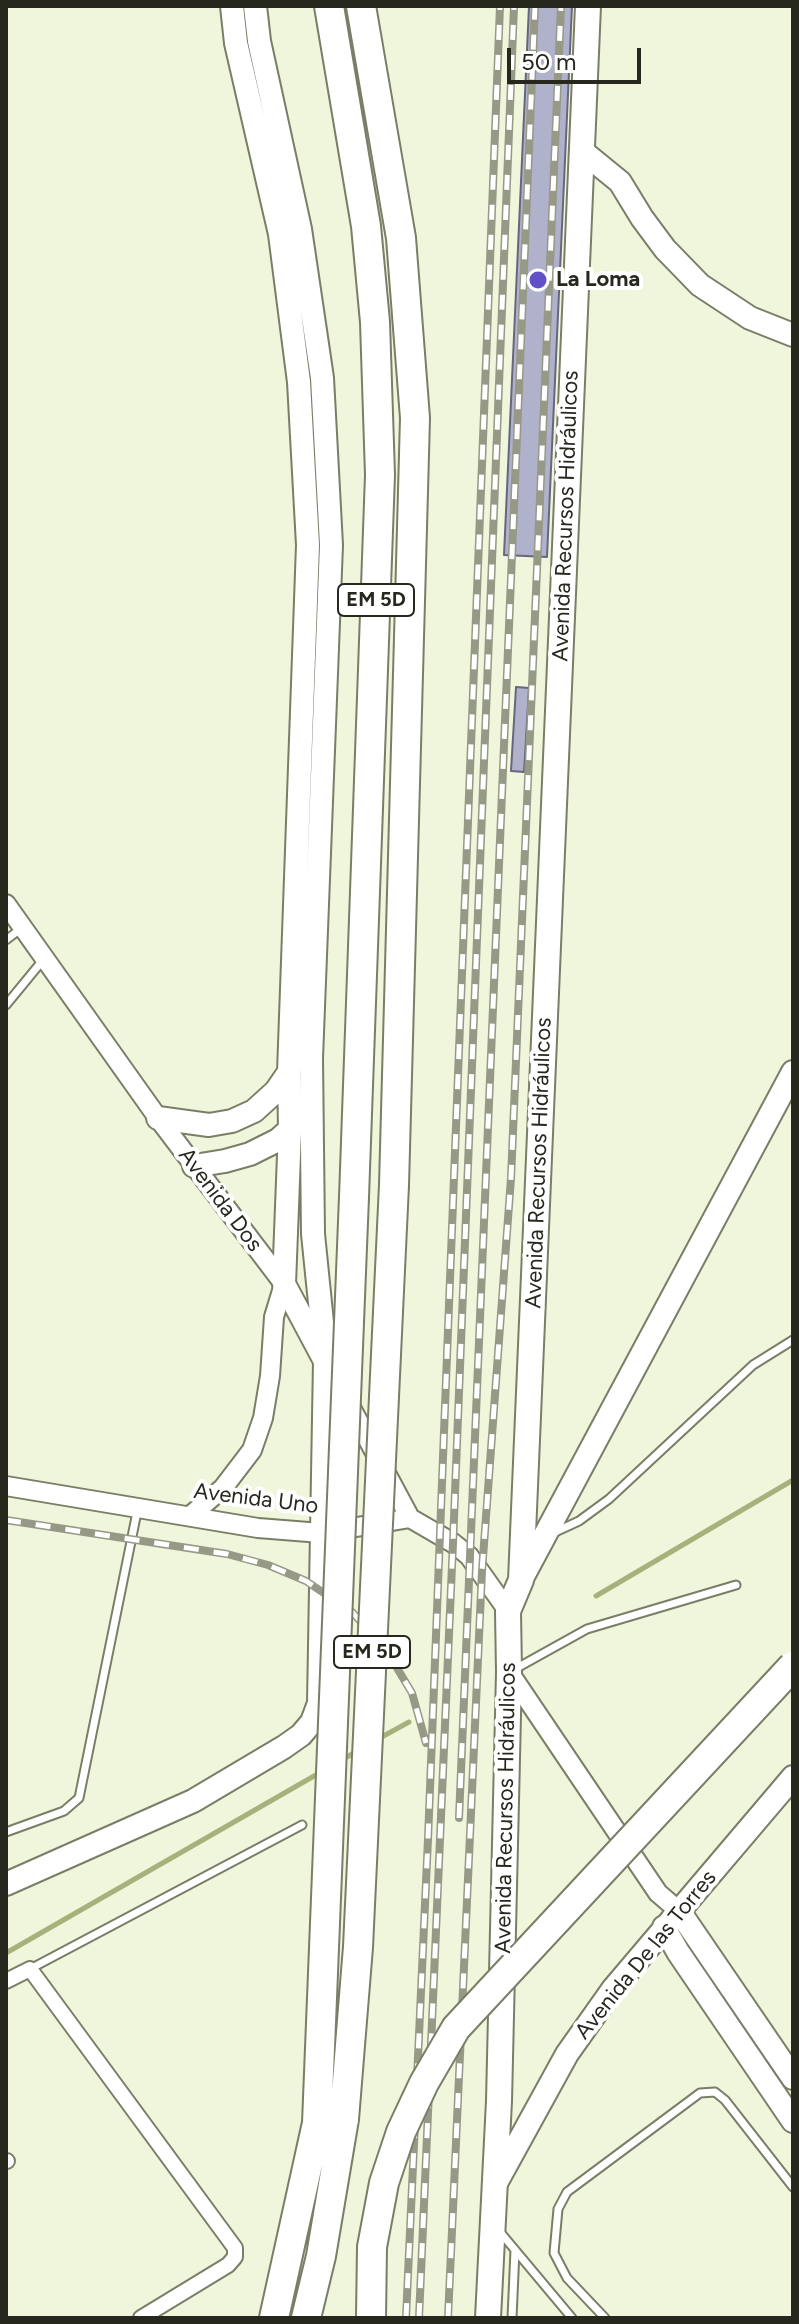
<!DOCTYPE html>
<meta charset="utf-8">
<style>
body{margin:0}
#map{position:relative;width:799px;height:2324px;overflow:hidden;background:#eff6db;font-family:Figtree,sans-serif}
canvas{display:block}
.frame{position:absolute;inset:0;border:8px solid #26281e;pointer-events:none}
.scale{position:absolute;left:507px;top:48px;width:134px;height:36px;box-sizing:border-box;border:4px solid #26281e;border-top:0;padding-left:10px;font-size:24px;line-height:28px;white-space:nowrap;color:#26281e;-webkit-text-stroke:6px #fff;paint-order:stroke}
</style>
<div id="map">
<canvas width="799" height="2324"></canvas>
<div class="frame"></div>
<div class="scale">50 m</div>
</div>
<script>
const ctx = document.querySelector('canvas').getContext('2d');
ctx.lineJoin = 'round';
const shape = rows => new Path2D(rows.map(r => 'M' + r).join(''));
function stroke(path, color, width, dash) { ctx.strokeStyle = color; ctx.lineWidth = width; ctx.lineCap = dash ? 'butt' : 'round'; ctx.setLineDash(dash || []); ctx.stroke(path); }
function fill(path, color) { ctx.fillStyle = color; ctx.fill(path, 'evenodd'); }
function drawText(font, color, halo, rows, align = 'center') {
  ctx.font = font + ' Figtree,sans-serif'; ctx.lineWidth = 8; ctx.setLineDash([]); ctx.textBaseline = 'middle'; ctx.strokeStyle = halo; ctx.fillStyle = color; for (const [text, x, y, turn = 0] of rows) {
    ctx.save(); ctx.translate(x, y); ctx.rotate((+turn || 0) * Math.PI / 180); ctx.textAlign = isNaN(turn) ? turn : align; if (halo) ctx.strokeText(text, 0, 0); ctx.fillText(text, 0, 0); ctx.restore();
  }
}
stroke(shape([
 [596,1596,793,1480],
 [378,1739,409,1722],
 [340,1761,359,1750],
 [6,1953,321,1772]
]), '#a6b17b', 5);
const building = shape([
 [529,6,572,6,547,557,504,555,529,6],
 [516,687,529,688,524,772,511,771,516,687]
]);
fill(building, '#b0b1ca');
stroke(building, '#66667d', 2);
const service = shape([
 [6,940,23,927],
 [6,1005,43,960],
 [553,1533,579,1521,609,1499,753,1365,793,1340],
 [515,1669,587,1629,736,1585],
 [6,1832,64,1811,79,1798,138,1507],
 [30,1969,302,1825],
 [500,2232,572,2318],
 [512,2318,515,2250],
 [605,2318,567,2278,554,2253,558,2209,567,2192,700,2093,715,2092,725,2100,793,2187]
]);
const minor = shape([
 [6,1981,30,1969,235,2248,235,2257,228,2265,141,2318],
 [6,2161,7,2161]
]);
const tertiary = shape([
 [6,904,158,1118,284,1284,274,1317,270,1376,263,1418,252,1450,223,1488,190,1516],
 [349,1404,410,1518],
 [6,1486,258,1528,321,1533,410,1518,453,1543,469,1556,508,1611],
 [509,1672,658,1893,679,1911]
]);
const secondary = shape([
 [255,6,259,41,300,229,322,378,331,545,311,1058,313,1234,325,1352],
 [582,151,620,182,642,218,665,249,700,285,750,318,793,335],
 [158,1118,209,1125,232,1121,254,1111,276,1091,289,1072],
 [194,1166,225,1161,250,1154,278,1140,296,1124],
 [521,1580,793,1072],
 [6,1884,193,1801,284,1747,301,1735,312,1722,319,1703,325,1361,284,1284,290,1129,289,1072,308,545,299,382,280,234,236,43,232,6],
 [679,1911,793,2078],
 [664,1927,678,1952,793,2121],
 [495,2185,567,2054,613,1989,793,1777]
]);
const primary = shape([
 [488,2318,499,2101,509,1672,508,1611,521,1580,588,6]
]);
const motorway = shape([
 [329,6,366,226,375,322,380,475,354,1197],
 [361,6,401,238,415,418,394,1185],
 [274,2318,317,2123],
 [306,2318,321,2256,344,2119]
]);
stroke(service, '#797e67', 11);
stroke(minor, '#797e67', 18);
stroke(tertiary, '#797e67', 22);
stroke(secondary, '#797e67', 26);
stroke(primary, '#797e67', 28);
stroke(motorway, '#797e67', 32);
stroke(service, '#fff', 7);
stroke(minor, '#fff', 14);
stroke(tertiary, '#fff', 18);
stroke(secondary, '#fff', 22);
stroke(primary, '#fff', 24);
stroke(motorway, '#fff', 28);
const rail = shape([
 [6,1520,227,1554,268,1565,306,1581,352,1612,385,1648,412,1693,426,1743],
 [459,1818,535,6],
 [406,2318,428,1839,500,6],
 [419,2318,453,1543,514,6],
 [448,2318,482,1571,511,1178,561,6]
]);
stroke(rail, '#959986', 8);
stroke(rail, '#fff', 5, [15]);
const motorwayBridge = shape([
 [344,2119,358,1947,394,1185],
 [317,2123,354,1197],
 [371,2318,372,2247,384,2183,401,2132,424,2083,456,2028,793,1666]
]);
stroke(motorwayBridge, '#797e67', 32, []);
stroke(motorwayBridge, '#fff', 28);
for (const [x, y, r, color] of [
 [538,280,10,"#6150c8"]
]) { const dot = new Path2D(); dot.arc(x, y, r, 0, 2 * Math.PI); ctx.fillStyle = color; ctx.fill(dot); stroke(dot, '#fff', 3); }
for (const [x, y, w] of [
 [376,600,76],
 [372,1652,76]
]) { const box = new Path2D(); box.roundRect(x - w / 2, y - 16, w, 32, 6); ctx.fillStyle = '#fff'; ctx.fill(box); stroke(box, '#26281e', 2); }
drawText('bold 20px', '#26281e', null, [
 ["EM 5D",376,600],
 ["EM 5D",372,1652]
]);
drawText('bold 22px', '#26281e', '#fff', [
 ["La Loma",556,280]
], 'left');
drawText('22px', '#26281e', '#fff', [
 ["Avenida Recursos Hidráulicos",566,516,-88],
 ["Avenida Recursos Hidráulicos",539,1163,-88],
 ["Avenida Dos",220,1200,53],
 ["Avenida Uno",256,1499,7],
 ["Avenida Recursos Hidráulicos",506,1808,-89],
 ["Avenida De las Torres",646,1955,-51]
]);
</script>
